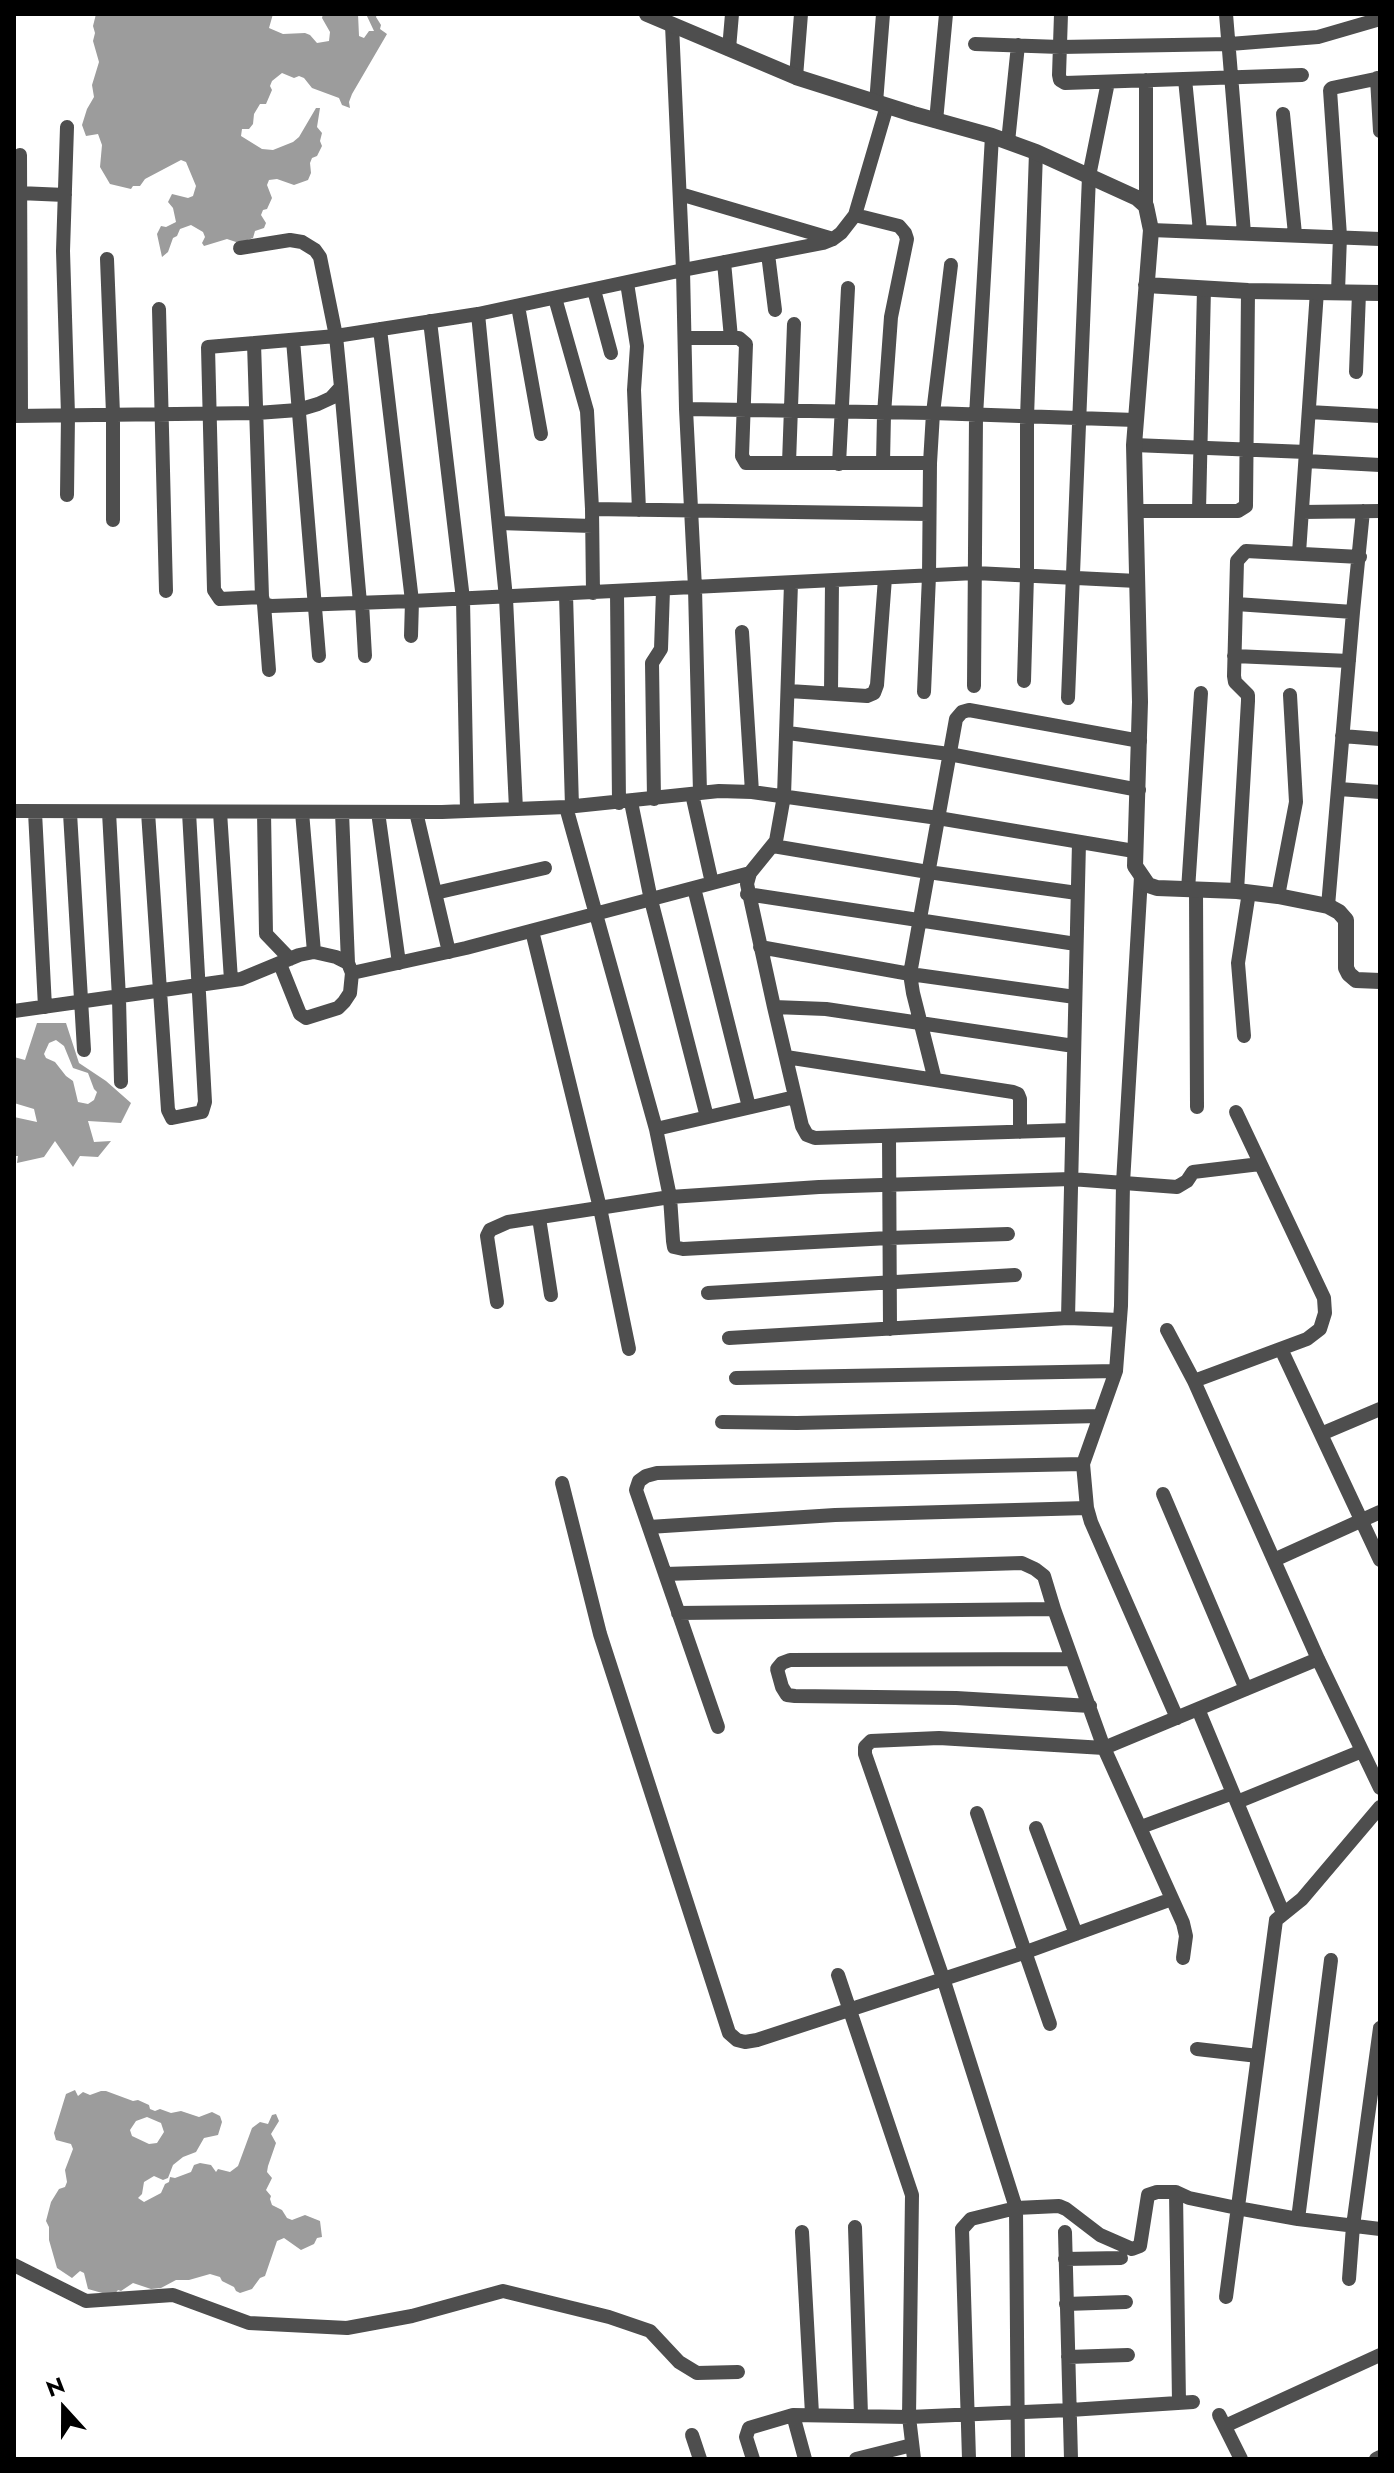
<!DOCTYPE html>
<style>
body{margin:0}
#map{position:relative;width:1394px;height:2473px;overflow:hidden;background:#fff;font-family:Jost,sans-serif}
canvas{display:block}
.frame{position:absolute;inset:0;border:16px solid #000;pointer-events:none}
.north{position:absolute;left:24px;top:2369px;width:80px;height:80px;-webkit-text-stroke:6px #fff;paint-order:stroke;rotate:339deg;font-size:22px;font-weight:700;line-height:32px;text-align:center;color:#000}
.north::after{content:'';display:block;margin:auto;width:28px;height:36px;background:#000;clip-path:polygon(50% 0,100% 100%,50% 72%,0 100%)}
</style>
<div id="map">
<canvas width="1394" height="2473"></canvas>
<div class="frame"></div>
<div class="north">N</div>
</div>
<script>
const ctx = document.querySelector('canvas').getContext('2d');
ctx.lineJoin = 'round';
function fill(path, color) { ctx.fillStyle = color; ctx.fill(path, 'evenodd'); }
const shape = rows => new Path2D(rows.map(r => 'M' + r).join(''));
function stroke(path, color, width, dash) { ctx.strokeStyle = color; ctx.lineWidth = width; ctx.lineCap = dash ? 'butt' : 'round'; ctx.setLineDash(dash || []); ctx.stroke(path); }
fill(shape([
 [96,14,273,14,269,28,283,34,305,33,310,35,317,43,329,41,330,32,322,18,323,14,358,14,359,36,364,38,369,31,374,31,366,14,377,14,376,17,381,25,380,29,387,34,352,94,349,102,350,108,342,105,339,98,312,88,304,78,299,76,294,78,282,73,272,81,270,86,272,90,266,104,260,104,254,114,253,124,249,129,242,129,241,136,262,149,273,150,293,142,299,137,316,108,320,108,317,127,322,133,320,141,322,146,317,156,312,158,310,163,311,173,308,180,294,185,277,179,269,180,267,185,272,198,267,209,263,210,261,215,266,223,264,228,255,231,253,238,239,243,227,239,204,246,202,243,205,237,203,232,191,225,180,229,177,236,173,238,168,252,162,257,157,234,161,226,166,227,176,222,173,208,168,202,172,194,188,198,193,196,196,186,186,162,181,160,145,179,140,186,133,186,131,189,110,184,100,167,102,145,98,134,86,136,82,125,87,109,94,97,92,85,99,62,93,41,95,33,93,26],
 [37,1023,66,1023,79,1063,106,1081,131,1103,121,1123,88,1121,94,1142,111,1141,98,1157,80,1156,73,1167,55,1141,44,1157,17,1163,18,1156,14,1156,14,1117,37,1122,34,1109,14,1103,14,1057,25,1060],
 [56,1040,64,1046,73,1068,88,1073,94,1089,97,1092,94,1100,88,1104,78,1102,73,1081,66,1076,55,1062,46,1058,44,1054,49,1043],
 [75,2090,78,2096,83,2092,90,2095,101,2091,106,2091,133,2101,138,2100,149,2105,150,2109,155,2111,160,2109,171,2113,181,2111,199,2117,212,2112,220,2116,222,2122,218,2135,204,2138,196,2152,183,2157,173,2165,168,2178,163,2180,154,2176,144,2182,142,2194,138,2198,144,2202,161,2193,165,2184,169,2182,170,2177,175,2178,191,2172,194,2165,200,2163,211,2165,216,2172,218,2169,230,2172,238,2166,252,2128,260,2122,268,2124,272,2115,276,2114,279,2121,271,2134,276,2143,268,2166,267,2172,272,2178,266,2190,271,2196,270,2199,272,2205,282,2210,287,2218,292,2220,305,2215,320,2221,322,2237,317,2238,314,2244,301,2250,284,2238,277,2241,265,2276,260,2278,252,2289,240,2293,236,2291,234,2287,222,2281,220,2277,210,2274,189,2280,176,2280,161,2288,151,2289,133,2283,121,2291,118,2290,113,2296,88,2289,84,2273,80,2271,72,2278,57,2268,49,2240,49,2227,46,2221,51,2202,59,2189,65,2187,67,2182,65,2170,73,2149,71,2144,56,2140,54,2133,66,2094],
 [147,2117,161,2123,164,2132,157,2143,149,2144,132,2136,130,2130,136,2121]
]), '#9c9c9c');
stroke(shape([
 [1061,14,1059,75,1060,80,1065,83,1302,75],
 [1226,14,1244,233],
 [672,25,683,270,686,409,695,588,700,793],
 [975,44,1060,47,1230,44,1318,37,1380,19],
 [729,49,732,14],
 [796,77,801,14],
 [1377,78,1380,131],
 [1185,79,1200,231],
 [1146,80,1146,206],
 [876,103,883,14],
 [1283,114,1295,234],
 [936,121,946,14],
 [1008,142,1018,45],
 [20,155,21,415],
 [19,193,65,195],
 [680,194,833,239],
 [855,215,899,226,905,233,907,239,891,317,884,414,883,463],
 [1151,230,1380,239],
 [768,254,775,310],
 [107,259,113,414,113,520],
 [724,262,731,338],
 [627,283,637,346,634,390,639,510],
 [594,290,611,353],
 [1338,292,1340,236,1330,90,1332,88,1380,78],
 [555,298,587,411,592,509,593,593],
 [518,306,541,434],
 [159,309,166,591],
 [478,314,506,598,516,809],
 [430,321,463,599,467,811],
 [380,329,412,601,975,573,1137,581],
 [685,338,739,338,746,344,742,456,746,463,930,463],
 [293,340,319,656],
 [254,343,262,597,264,604,271,606,412,601,411,636],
 [1356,372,1359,293],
 [341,387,360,603],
 [686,409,933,413,1135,420],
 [1309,412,1380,416],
 [14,416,257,413,298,410,318,404,331,398,341,387,336,336,320,257,315,250,302,242,290,240,240,248],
 [1134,445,1306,452],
 [1306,461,1380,465],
 [789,463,794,324],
 [839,464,848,288],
 [67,495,68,415,63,251,67,127],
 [592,509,929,514],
 [1136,511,1238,511,1246,506,1248,291],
 [1199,511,1204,288],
 [1302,512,1380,511],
 [499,523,592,526],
 [1299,553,1317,291],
 [791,583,784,796,776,841,750,873,747,884,774,1007,802,1126,807,1135,815,1138,1072,1130],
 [617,592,619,803],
 [566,594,572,807],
 [262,597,220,599,214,590,208,347,336,336,478,314,683,270,823,243,833,239,841,233,855,215,887,106],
 [362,603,365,656],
 [264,604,269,670],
 [1236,604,1353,612],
 [742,632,752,792],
 [1234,656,1349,661],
 [1024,681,1027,575,1027,418,1036,152],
 [974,686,976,416,992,136],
 [789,691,867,696,874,693,877,685,885,578],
 [924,692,929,576,930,463,933,413,951,265],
 [831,693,832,581],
 [1068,698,1089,176,1108,82],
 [788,733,949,754,1139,790],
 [1342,736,1380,739],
 [1339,789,1380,792],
 [692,794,712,883],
 [654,799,652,663,661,649,663,590],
 [631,802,651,900,707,1117],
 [566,807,656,1129,670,1197,819,1187,1071,1179,1177,1187,1187,1181,1193,1172,1260,1164],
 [14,811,442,812,566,807,719,791,752,792,938,818,1134,851],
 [35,812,45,1007],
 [109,812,119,998,121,1082],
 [148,812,168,1110,172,1118,202,1112,205,1102,189,812],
 [220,812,231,980],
 [264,812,266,934,290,959],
 [302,812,314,952],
 [342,812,348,963],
 [378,812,399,963],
 [416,812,449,952],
 [70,813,84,1050],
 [773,846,928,872,1077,893],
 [1141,877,1123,1183,1121,1306,1116,1371,1083,1464,1087,1508,1091,1522,1177,1718],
 [694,888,749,1107],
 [1188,890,1201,693],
 [1196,890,1197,1107],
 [1237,891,1248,701,1248,695,1235,682,1234,676,1237,561,1246,551,1360,557],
 [435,893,545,868],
 [747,894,1076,944],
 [1278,896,1296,802,1290,695],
 [1328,906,1353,612,1363,511],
 [532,931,600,1208,629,1349],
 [760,947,910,974,1075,997],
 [280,964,300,1014,306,1018,338,1008,344,1002,350,993,352,973],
 [774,1007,826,1009,1074,1046],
 [14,1011,241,979,299,955,314,952,336,957,348,963,352,973,466,948,750,873],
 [1244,1036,1238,963,1249,892],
 [786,1057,1013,1092,1018,1094,1020,1099,1020,1132],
 [935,1080,913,993,910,974,956,719,962,712,969,710,1140,741],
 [656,1129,795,1097],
 [889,1136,890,1329],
 [539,1218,551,1295],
 [708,1293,1015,1275],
 [497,1302,487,1236,490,1230,508,1222,670,1197,673,1241,674,1247,683,1249,889,1238,1008,1234],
 [1068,1318,1120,1320],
 [1167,1330,1194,1381,1318,1659,1380,1788],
 [729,1338,1068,1318,1079,842],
 [1281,1349,1380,1560],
 [736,1378,1116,1371],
 [1194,1381,1307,1339,1320,1329,1325,1313,1324,1298,1236,1112],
 [722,1422,797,1423,1099,1416],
 [1321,1434,1380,1409],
 [562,1483,600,1634,729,2033,737,2040,745,2042,757,2040,1026,1952,1172,1899],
 [1163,1494,1246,1689],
 [649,1527,835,1515,1087,1508],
 [1274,1560,1380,1512],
 [665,1574,1022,1563,1035,1569,1044,1576,1054,1609],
 [678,1613,1054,1609,1104,1748,1183,1923,1186,1936,1183,1958],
 [1072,1659,790,1660,782,1663,777,1669,782,1687,787,1695,795,1696,956,1698,1090,1706],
 [1318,1659,1104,1748,939,1738,871,1741,865,1747,865,1754,943,1978,1016,2208,1059,2206,1066,2209,1100,2235,1132,2249,1140,2246,1148,2195,1157,2192,1176,2192,1189,2198,1237,2208,1298,2219,1380,2229],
 [1198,1709,1283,1913],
 [718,1727,636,1490,639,1481,646,1476,657,1473,1083,1464],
 [1237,1802,1362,1751],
 [977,1813,1050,2024],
 [1141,1827,1233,1793],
 [1036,1828,1076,1934],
 [838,1975,912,2195,909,2417,914,2459],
 [1197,2049,1258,2056],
 [1176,2192,1179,2403],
 [1298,2219,1331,1960],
 [855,2227,861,2415],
 [802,2232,812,2414],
 [1065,2232,1071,2459],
 [1065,2259,1121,2258],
 [14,2265,86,2301,173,2295,249,2323,347,2328,412,2316,503,2291,609,2317,650,2331,679,2362,697,2373,738,2372],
 [1349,2279,1353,2226,1380,2028],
 [1226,2297,1276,1920,1302,1899,1380,1807],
 [1066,2304,1126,2302],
 [1068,2357,1128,2355],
 [793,2415,805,2459],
 [1219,2415,1241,2459],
 [1225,2426,1380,2355],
 [692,2435,700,2459],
 [753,2459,746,2437,749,2428,793,2415,909,2417,1070,2410,1193,2402],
 [856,2459,912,2445],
 [969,2459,962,2229,971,2219,1016,2208,1018,2459],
 [1376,2459,1380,2457]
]), '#4e4e4e', 14);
stroke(shape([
 [647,14,796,77,913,114,992,136,1036,152,1137,198,1146,206,1151,230,1134,445,1140,702,1135,866,1148,885,1157,888,1237,891,1278,896,1328,906,1339,912,1346,920,1346,968,1349,974,1356,980,1380,981],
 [1146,285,1248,291,1380,293]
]), '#4e4e4e', 16);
</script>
